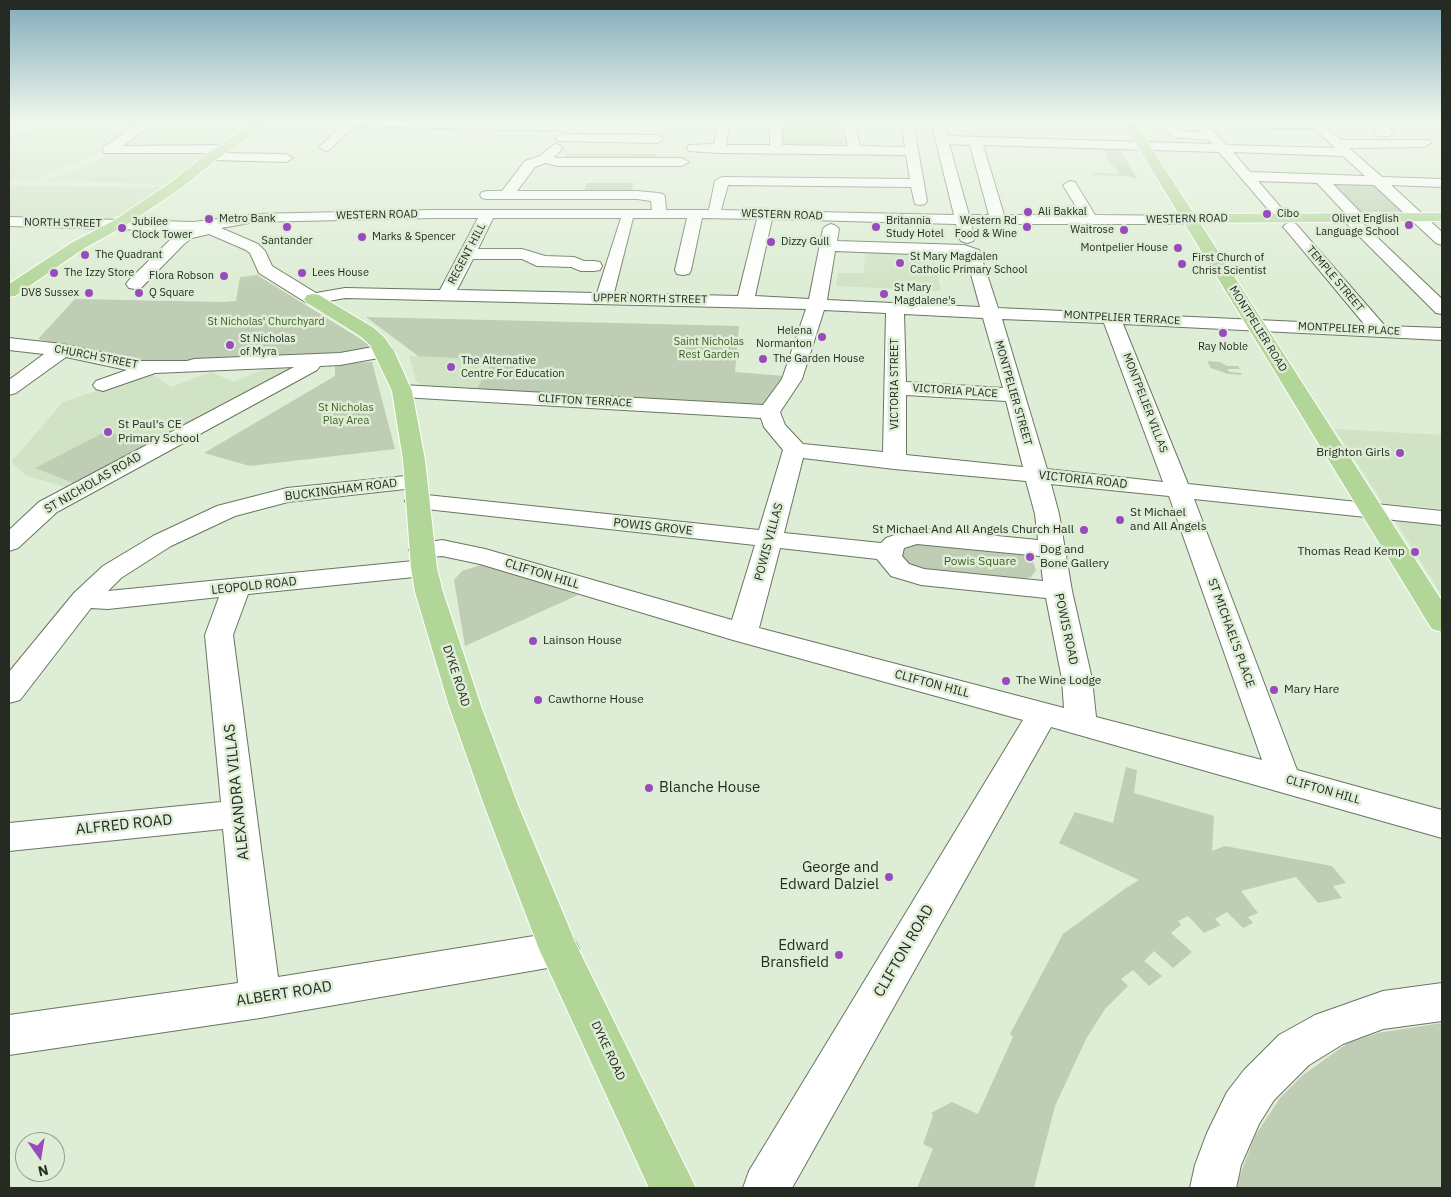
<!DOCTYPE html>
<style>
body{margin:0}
#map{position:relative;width:1451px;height:1197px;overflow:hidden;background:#deedd5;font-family:"IBM Plex Sans",sans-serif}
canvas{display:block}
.frame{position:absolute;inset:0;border:10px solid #252a22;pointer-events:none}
.north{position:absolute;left:15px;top:1132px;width:50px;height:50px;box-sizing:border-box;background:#deedd5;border:1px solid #949f8d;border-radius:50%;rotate:167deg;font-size:14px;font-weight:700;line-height:20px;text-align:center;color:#252a22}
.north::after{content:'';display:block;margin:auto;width:18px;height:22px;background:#994bbd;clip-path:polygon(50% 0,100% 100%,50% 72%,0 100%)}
</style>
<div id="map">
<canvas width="1451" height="1197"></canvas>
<div class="frame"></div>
<div class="north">N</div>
</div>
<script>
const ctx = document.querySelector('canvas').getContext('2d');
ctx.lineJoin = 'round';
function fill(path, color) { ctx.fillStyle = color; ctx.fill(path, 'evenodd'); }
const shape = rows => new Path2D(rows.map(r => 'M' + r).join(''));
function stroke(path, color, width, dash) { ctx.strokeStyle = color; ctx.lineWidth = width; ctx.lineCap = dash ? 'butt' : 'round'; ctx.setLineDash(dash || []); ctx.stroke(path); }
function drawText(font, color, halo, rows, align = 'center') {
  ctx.font = font + ' "IBM Plex Sans",sans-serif'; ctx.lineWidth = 5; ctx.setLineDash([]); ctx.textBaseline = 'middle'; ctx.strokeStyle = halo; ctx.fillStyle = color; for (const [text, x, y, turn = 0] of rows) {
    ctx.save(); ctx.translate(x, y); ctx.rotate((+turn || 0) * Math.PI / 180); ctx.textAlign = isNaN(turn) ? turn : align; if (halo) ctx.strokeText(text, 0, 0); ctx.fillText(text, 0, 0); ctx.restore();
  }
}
fill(shape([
 [48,121,141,121,107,148,88,158,52,171,34,180,9,179,9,139],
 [154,121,245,121,215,148,116,148],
 [116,151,213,153,170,182,166,183,45,181,87,166],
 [9,185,49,186,162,187,127,211,110,219,9,216],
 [865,251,933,253,941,291,836,286,838,273,864,273],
 [409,356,425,356,495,360,476,390,426,386,420,384,416,380],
 [288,365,292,372,72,489,27,476,11,462,63,402,151,373,171,387,211,372,234,382,272,366],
 [1335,429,1442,435,1442,509,1383,503],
 [1394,519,1442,524,1442,596,1417,555]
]), '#d0e3c5');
fill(shape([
 [783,121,840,121,844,144,793,144,792,148,783,146],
 [1103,146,1118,146,1137,179,1127,176,1093,175,1093,173,1119,174,1119,171,1109,163],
 [566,153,657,154,655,160,563,160],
 [1327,181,1372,182,1407,213,1360,213],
 [587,183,634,183,631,193,583,193],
 [257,275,367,343,369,346,358,354,146,364,38,339,75,299,223,302,236,301,240,277],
 [366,317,739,326,735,372,784,376,768,405,476,390,494,360,418,356],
 [1207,361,1220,362,1227,366,1238,366,1240,369,1227,369,1229,372,1241,373,1242,375,1228,374,1211,368],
 [372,362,395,449,250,466,204,453,335,376,335,363],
 [107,431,150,446,79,485,35,468],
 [913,543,1021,553,1032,559,1036,570,1031,577,1016,580,924,570,912,567,902,559,901,551],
 [481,565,487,565,578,595,465,646,454,580,462,571],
 [1126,767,1137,770,1134,793,1214,816,1212,851,1225,846,1332,866,1346,883,1333,886,1342,898,1318,903,1296,877,1241,891,1258,913,1248,917,1253,923,1243,928,1227,912,1215,919,1221,925,1204,933,1188,916,1178,921,1181,925,1171,933,1192,952,1173,968,1154,951,1144,961,1162,976,1149,986,1133,970,1121,979,1128,986,1105,1009,1086,1039,1055,1106,1034,1188,917,1188,933,1149,923,1144,933,1116,931,1113,952,1102,978,1114,1013,1037,1010,1034,1063,934,1126,888,1139,880,1059,843,1075,812,1113,823],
 [1442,1023,1442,1188,1237,1188,1240,1175,1255,1136,1280,1098,1303,1075,1348,1043,1378,1033]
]), '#becdb4');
const minor = shape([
 [141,121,155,121,123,146,226,145,232,149,226,153,104,153,103,150,104,147,141,121],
 [251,121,436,121,566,123,572,127,566,131,355,126,329,150,325,151,319,147,341,126,257,125,251,121],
 [718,121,730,121,726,145,770,145,770,121,782,121,782,145,848,146,842,121,854,121,860,146,905,147,901,121,913,121,927,201,925,204,920,205,915,204,911,187,728,185,721,210,954,215,931,121,943,121,947,136,1212,144,1209,140,1173,137,1159,121,1171,121,1181,131,1201,132,1192,121,1204,121,1226,145,1335,148,1314,128,1272,128,1260,124,1258,121,1320,121,1341,140,1429,140,1431,143,1425,147,1349,148,1382,177,1442,179,1442,187,1391,185,1442,232,1442,245,1436,243,1374,185,1333,184,1363,215,1365,218,1361,222,1442,299,1442,314,1436,313,1344,221,1342,218,1346,214,1317,183,1258,181,1290,218,1288,221,1278,221,1219,152,983,145,1004,215,1081,215,1063,185,1070,181,1075,182,1095,215,1195,216,1198,219,1195,222,1190,224,971,224,975,238,973,241,967,243,961,241,959,238,956,224,772,219,755,296,809,299,823,229,826,226,831,224,836,226,839,229,837,241,964,245,979,250,998,308,1365,325,1286,230,1283,227,1286,224,1291,222,1296,224,1385,326,1442,328,1442,340,1123,324,1188,484,1442,511,1442,525,1194,499,1297,770,1442,810,1442,838,1051,727,792,1188,743,1188,749,1171,1023,720,733,640,480,564,442,556,422,558,413,555,409,550,413,545,442,540,485,549,732,620,755,545,417,508,408,506,405,501,408,496,417,494,759,530,783,450,764,427,761,418,402,397,395,395,392,391,395,387,402,385,763,405,782,379,806,309,345,298,313,304,307,303,259,273,250,253,246,250,209,234,192,238,184,244,141,288,135,289,129,288,126,284,129,280,172,238,183,231,9,226,9,217,194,222,255,214,431,210,652,210,651,201,637,199,487,199,482,198,480,195,482,192,487,191,502,191,525,161,540,156,553,145,557,144,563,148,554,157,557,158,682,158,689,162,682,166,557,166,546,163,535,167,517,191,637,191,658,193,663,194,665,197,666,210,709,210,715,181,722,177,910,179,906,155,719,153,689,151,687,148,689,145,714,144,718,121],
 [949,144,970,145,989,215,969,215,949,144],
 [1233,152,1343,156,1365,176,1250,172,1233,152],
 [431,218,478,218,440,290,345,288,316,293,272,266,265,251,258,244,221,228,255,222,431,218],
 [493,218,621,218,597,293,457,290,473,259,522,259,537,266,571,267,581,271,594,271,600,270,602,266,600,262,594,261,584,261,574,257,545,256,522,249,478,249,493,218],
 [633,218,687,218,675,270,677,274,683,275,689,274,691,270,702,218,757,219,738,296,614,293,633,218],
 [835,251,966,256,980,307,827,300,835,251],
 [824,310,886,313,883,452,803,444,785,425,780,412,802,379,824,310],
 [904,314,983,318,1003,388,906,382,904,314],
 [1002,319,1104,323,1163,482,1047,469,1002,319],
 [906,395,1006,401,1023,467,906,455,906,395],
 [803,458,894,469,1026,481,1035,514,1038,540,915,528,886,538,881,543,784,533,803,458],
 [1051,484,1169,496,1262,760,1096,717,1092,679,1072,591,1059,514,1051,484],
 [917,544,1040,556,1043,581,924,569,909,564,902,556,904,548,917,544],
 [780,548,877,559,891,576,921,585,1046,598,1062,679,1064,708,759,628,780,548],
 [1366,121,1428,121,1429,122,1423,126,1386,126,1395,132,1389,136,1380,136,1376,135,1374,132,1376,129,1367,125,1366,121],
 [562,134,658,135,664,139,658,143,558,141,556,138,562,134],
 [218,153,286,154,293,158,286,162,213,160,212,157,213,154,218,153],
 [9,338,62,344,141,361,187,361,194,359,340,353,384,345,391,347,394,351,391,355,384,357,340,365,320,366,317,370,57,512,18,548,9,551,9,530,39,502,294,367,155,373,103,391,96,389,93,385,96,381,127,370,66,357,16,393,9,395,9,380,44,354,9,350,9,338],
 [415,475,423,477,427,482,423,487,288,502,235,516,171,546,121,578,108,591,424,560,433,562,437,568,433,574,424,576,248,594,233,635,278,977,559,932,573,937,579,949,573,961,559,966,260,1018,9,1055,9,1015,238,983,223,829,9,851,9,823,221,802,205,635,219,597,108,609,91,608,20,700,9,703,9,672,74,593,103,566,153,536,217,506,287,488,415,475],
 [1442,983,1442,1021,1383,1029,1343,1044,1309,1065,1274,1100,1259,1124,1241,1165,1236,1188,1190,1188,1195,1165,1207,1133,1227,1092,1244,1070,1279,1035,1315,1015,1383,991,1442,983]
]);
const major = shape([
 [257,121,271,121,216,160,180,189,123,227,83,249,15,296,9,297,9,284,71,243,113,221,170,183,206,154,257,121],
 [1122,121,1134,121,1194,214,1442,213,1442,221,1200,223,1442,601,1442,632,1432,629,1428,623,1122,121],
 [313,294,319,295,374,328,384,337,394,351,412,391,425,460,437,568,443,592,481,706,518,805,576,944,696,1188,649,1188,539,949,484,805,449,706,415,592,411,568,403,460,392,391,370,345,360,336,307,303,304,299,307,295,313,294]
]);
stroke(minor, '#697661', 2);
stroke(major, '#fff', 2);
fill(minor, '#fff');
fill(major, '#b2d697');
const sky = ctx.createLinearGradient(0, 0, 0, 288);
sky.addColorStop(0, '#7faab9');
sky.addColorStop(0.42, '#f0f7ec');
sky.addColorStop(1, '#f0f7ec00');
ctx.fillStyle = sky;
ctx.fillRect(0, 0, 1451, 288);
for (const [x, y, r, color] of [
 [1028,212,5,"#994bbd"],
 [1267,214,5,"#994bbd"],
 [209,219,5,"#994bbd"],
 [1409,225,5,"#994bbd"],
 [287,227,5,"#994bbd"],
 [876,227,5,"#994bbd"],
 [1027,227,5,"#994bbd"],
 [122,228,5,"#994bbd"],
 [1124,230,5,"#994bbd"],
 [362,237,5,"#994bbd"],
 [771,242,5,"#994bbd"],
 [1178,248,5,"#994bbd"],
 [85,255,5,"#994bbd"],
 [900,263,5,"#994bbd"],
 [1182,264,5,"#994bbd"],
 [54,273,5,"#994bbd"],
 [302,273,5,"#994bbd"],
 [224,276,5,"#994bbd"],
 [89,293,5,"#994bbd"],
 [139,293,5,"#994bbd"],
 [884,294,5,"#994bbd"],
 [1223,333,5,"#994bbd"],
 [822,337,5,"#994bbd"],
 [230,345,5,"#994bbd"],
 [763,359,5,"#994bbd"],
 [451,367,5,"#994bbd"],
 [108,432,5,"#994bbd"],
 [1400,453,5,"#994bbd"],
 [1120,520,5,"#994bbd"],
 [1084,530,5,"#994bbd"],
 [1415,552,5,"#994bbd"],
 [1030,557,5,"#994bbd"],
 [533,641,5,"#994bbd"],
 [1006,681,5,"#994bbd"],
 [1274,690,5,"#994bbd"],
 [538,700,5,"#994bbd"],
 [649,788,5,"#994bbd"],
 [889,877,5,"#994bbd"],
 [839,955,5,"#994bbd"]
]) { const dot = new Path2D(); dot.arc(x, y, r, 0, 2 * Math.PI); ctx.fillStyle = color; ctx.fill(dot); stroke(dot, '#deedd5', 2); }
drawText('11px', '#252a22', '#deedd5', [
 ["Ali Bakkal",1038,212],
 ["Cibo",1277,214],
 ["Metro Bank",219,219],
 ["Olivet English",1399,219,"right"],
 ["Language School",1399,232,"right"],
 ["Britannia",886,221],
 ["Study Hotel",886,234],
 ["Western Rd",1017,221,"right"],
 ["Food & Wine",1017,234,"right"],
 ["Jubilee",132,222],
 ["Clock Tower",132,235],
 ["Waitrose",1114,230,"right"],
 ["Marks & Spencer",372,237],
 ["Santander",287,241,"center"],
 ["Dizzy Gull",781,242],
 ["Montpelier House",1168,248,"right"],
 ["The Quadrant",95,255],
 ["St Mary Magdalen",910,257],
 ["Catholic Primary School",910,270],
 ["First Church of",1192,258],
 ["Christ Scientist",1192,271],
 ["The Izzy Store",64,273],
 ["Lees House",312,273],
 ["Flora Robson",214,276,"right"],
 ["St Mary",894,288],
 ["Magdalene's",894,301],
 ["DV8 Sussex",79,293,"right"],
 ["Q Square",149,293],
 ["Helena",812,331,"right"],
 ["Normanton",812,344,"right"],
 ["St Nicholas",240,339],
 ["of Myra",240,352],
 ["Ray Noble",1223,347,"center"],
 ["The Garden House",773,359],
 ["The Alternative",461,361],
 ["Centre For Education",461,374]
], 'left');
drawText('11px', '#252a22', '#deedd5', [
 ["WESTERN ROAD",377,215,-1],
 ["WESTERN ROAD",782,215,2],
 ["WESTERN ROAD",1187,219,-1],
 ["NORTH STREET",63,223,1],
 ["REGENT HILL",467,254,-62],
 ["TEMPLE STREET",1335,279,50],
 ["UPPER NORTH STREET",650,299,1],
 ["MONTPELIER TERRACE",1122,318,3],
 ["MONTPELIER ROAD",1258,329,58],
 ["MONTPELIER PLACE",1349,329,3],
 ["CHURCH STREET",96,357,11],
 ["VICTORIA STREET",895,384,-90],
 ["VICTORIA PLACE",955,391,4],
 ["MONTPELIER STREET",1013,393,74],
 ["CLIFTON TERRACE",585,401,3],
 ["MONTPELIER VILLAS",1145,403,69]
]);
drawText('11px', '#3e5f24', '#deedd5', [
 ["St Nicholas' Churchyard",266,322],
 ["Saint Nicholas",709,342],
 ["Rest Garden",709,355],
 ["St Nicholas",346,408],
 ["Play Area",346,421]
]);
drawText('12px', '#252a22', '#deedd5', [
 ["St Paul's CE",118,425],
 ["Primary School",118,439],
 ["Brighton Girls",1390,453,"right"],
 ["St Michael",1130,513],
 ["and All Angels",1130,527],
 ["St Michael And All Angels Church Hall",1074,530,"right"],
 ["Dog and",1040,550],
 ["Bone Gallery",1040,564],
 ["Thomas Read Kemp",1405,552,"right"],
 ["Lainson House",543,641],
 ["The Wine Lodge",1016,681],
 ["Mary Hare",1284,690],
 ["Cawthorne House",548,700]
], 'left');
drawText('12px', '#252a22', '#deedd5', [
 ["VICTORIA ROAD",1083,480,6],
 ["ST NICHOLAS ROAD",93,483,-30],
 ["BUCKINGHAM ROAD",341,490,-7],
 ["POWIS GROVE",653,527,6],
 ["POWIS VILLAS",769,542,-75],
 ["CLIFTON HILL",542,574,17],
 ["LEOPOLD ROAD",254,586,-6],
 ["POWIS ROAD",1066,629,78],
 ["ST MICHAEL'S PLACE",1231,633,70],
 ["DYKE ROAD",456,676,72],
 ["CLIFTON HILL",932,684,15],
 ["CLIFTON HILL",1323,790,16],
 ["DYKE ROAD",608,1051,65]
]);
drawText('12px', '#3e5f24', '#deedd5', [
 ["Powis Square",980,562]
]);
drawText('15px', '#252a22', '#deedd5', [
 ["Blanche House",659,788,"left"],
 ["George and",879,868],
 ["Edward Dalziel",879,885],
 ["Edward",829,946],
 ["Bransfield",829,963]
], 'right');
drawText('15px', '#252a22', '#deedd5', [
 ["ALEXANDRA VILLAS",237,792,-96],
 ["ALFRED ROAD",124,825,-6],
 ["CLIFTON ROAD",904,951,-60],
 ["ALBERT ROAD",284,994,-9]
]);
</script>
